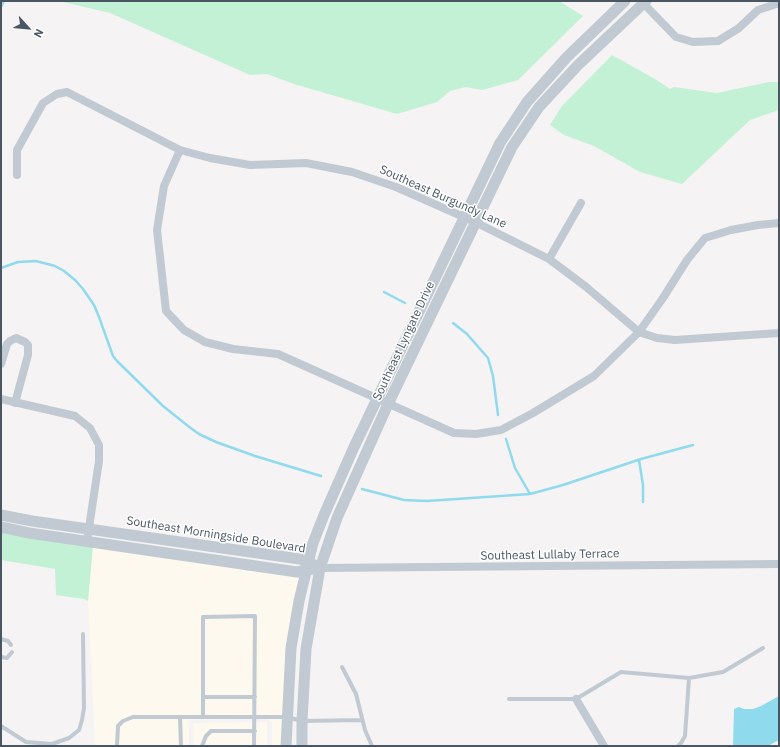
<!DOCTYPE html>
<style>
body{margin:0}
#map{position:relative;width:780px;height:747px;overflow:hidden;background:#f5f3f3;font-family:"IBM Plex Sans",sans-serif}
canvas{display:block}
.frame{position:absolute;inset:0;border:2px solid #4a5661;pointer-events:none}
.north{position:absolute;left:8px;top:8px;width:40px;height:40px;-webkit-text-stroke:3px #fff;paint-order:stroke;rotate:117deg;font-size:11px;font-weight:700;line-height:16px;text-align:center;color:#4a5661}
.north::after{content:'';display:block;margin:auto;width:14px;height:18px;background:#4a5661;clip-path:polygon(50% 0,100% 100%,50% 72%,0 100%)}
</style>
<div id="map">
<canvas width="780" height="747"></canvas>
<div class="frame"></div>
<div class="north">N</div>
</div>
<script>
const ctx = document.querySelector('canvas').getContext('2d');
ctx.lineJoin = 'round';
function fill(path, color) { ctx.fillStyle = color; ctx.fill(path, 'evenodd'); }
const shape = rows => new Path2D(rows.map(r => 'M' + r).join(''));
function stroke(path, color, width, dash) { ctx.strokeStyle = color; ctx.lineWidth = width; ctx.lineCap = dash ? 'butt' : 'round'; ctx.setLineDash(dash || []); ctx.stroke(path); }
function drawText(font, color, halo, rows, align = 'center') {
  ctx.font = font + ' "IBM Plex Sans",sans-serif'; ctx.lineWidth = 3; ctx.setLineDash([]); ctx.textBaseline = 'middle'; ctx.strokeStyle = halo; ctx.fillStyle = color; for (const [text, x, y, turn = 0] of rows) {
    ctx.save(); ctx.translate(x, y); ctx.rotate((+turn || 0) * Math.PI / 180); ctx.textAlign = isNaN(turn) ? turn : align; if (halo) ctx.strokeText(text, 0, 0); ctx.fillText(text, 0, 0); ctx.restore();
  }
}
fill(shape([
 [93,546,301,575,282,746,272,746,272,723,268,719,190,720,189,723,189,746,95,746,88,601],
 [267,722,267,746,194,746,193,723]
]), '#fdf9ef');
fill(shape([
 [59,1,559,1,583,16,518,80,482,90,466,87,450,91,437,102,397,114,294,84,267,74,250,75,110,13],
 [612,55,655,79,670,89,674,87,717,93,769,82,779,82,779,110,750,120,682,184,640,172,594,146,564,135,550,125,562,106],
 [1,531,93,546,88,601,84,599,56,595,55,569,1,560]
]), '#c3f1d5');
fill(shape([
 [779,696,779,740,768,746,733,746,734,709,739,707,744,709,753,709,761,706]
]), '#90daee');
stroke(shape([
 [1,7,4,1],
 [1,268,18,262,36,261,55,266,64,271,75,280,83,289,94,305,99,317,113,356,117,361,163,406,188,426,199,434,216,442,255,456,321,476],
 [384,292,405,303],
 [453,323,467,334,488,358,493,376,498,415],
 [506,439,515,468,530,494],
 [639,460,643,485,643,502],
 [362,489,404,500,427,501,530,494,563,485,641,459,693,445]
]), '#90daee', 2.5);
stroke(shape([
 [1,639,8,641,11,645],
 [1,657,7,658,12,652],
 [342,667,356,694,365,730,372,746],
 [203,697,255,697],
 [509,699,576,699,621,672,689,678,723,672,763,648],
 [180,717,181,746],
 [203,717,203,617,255,616,254,746],
 [1,726,26,742,52,744,69,738,79,730,82,720,84,708,83,634],
 [117,746,118,726,123,721,133,717,287,717,302,721,362,720],
 [202,746,206,736,211,731,255,731],
 [678,746,681,743,685,736,689,678]
]), '#c1cad2', 4);
stroke(shape([
 [641,1,676,37,693,42,718,41,739,28,758,10,779,3],
 [180,150,164,186,157,230,166,311,184,330,205,342,233,349,278,354,454,433,476,434,501,430,533,413,594,376,639,332,663,298,687,260,705,238,731,230,758,225,779,223],
 [17,175,17,150,43,103,57,94,67,92,180,150,210,158,250,165,306,163,352,172,396,187,475,222,549,259,585,286,639,332,657,338,675,340,779,333],
 [549,259,581,203],
 [1,364,7,344,10,341,16,338,25,342,28,345,28,355,15,403],
 [1,399,75,416,90,428,99,445,99,461,87,541],
 [320,568,779,564],
 [576,699,604,746]
]), '#c1cad2', 8);
stroke(shape([
 [1,515,32,521,300,559,315,565],
 [1,527,29,533,297,572,312,569],
 [286,746,291,648,299,601,313,543,324,515,354,447,500,143,527,102,567,57,625,1],
 [302,746,302,721,306,649,320,568,337,518,388,404,512,147,539,107,578,65,646,1]
]), '#c1cad2', 11);
drawText('12px', '#4a5661', '#fff', [
 ["Southeast Burgundy Lane",443,197,24],
 ["Southeast Lyngate Drive",404,341,-65],
 ["Southeast Morningside Boulevard",216,535,9],
 ["Southeast Lullaby Terrace",550,555,-1]
]);
</script>
